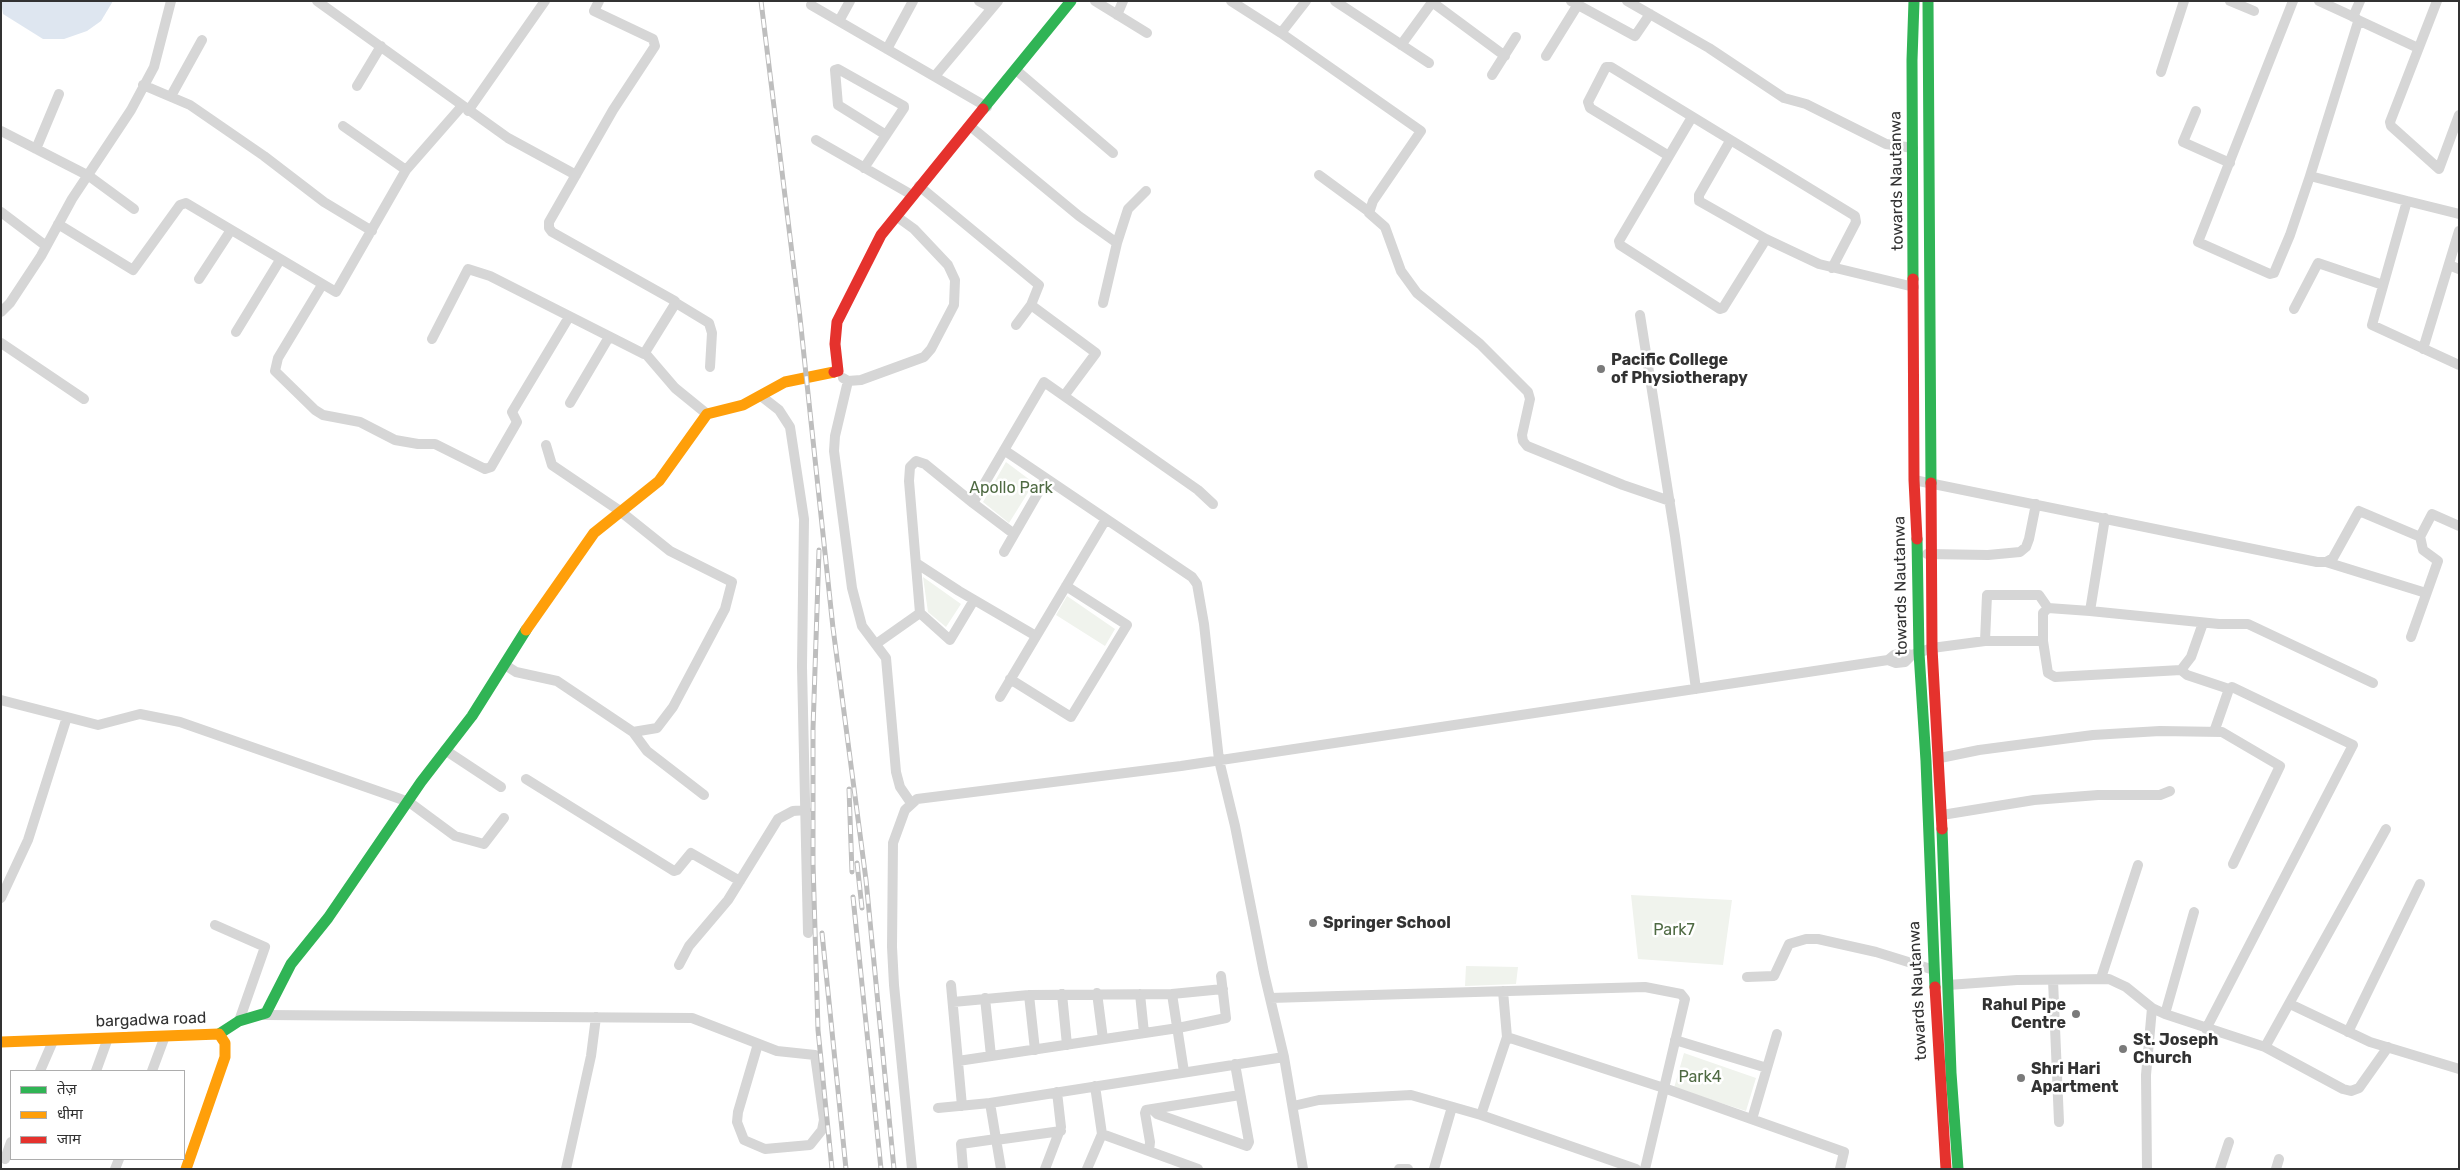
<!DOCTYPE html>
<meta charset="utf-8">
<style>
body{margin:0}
#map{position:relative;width:2460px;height:1170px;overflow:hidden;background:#fff;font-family:Rubik,"Noto Sans Devanagari",sans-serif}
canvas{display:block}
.frame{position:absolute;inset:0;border:2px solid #323232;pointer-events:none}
.legend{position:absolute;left:10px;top:1070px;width:175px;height:90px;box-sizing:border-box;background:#fff;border:1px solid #adadad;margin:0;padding:6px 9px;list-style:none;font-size:15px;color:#323232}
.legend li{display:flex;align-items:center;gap:10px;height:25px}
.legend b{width:25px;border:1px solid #adadad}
</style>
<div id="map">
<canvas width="2460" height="1170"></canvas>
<div class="frame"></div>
<ul class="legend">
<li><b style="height:6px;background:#30b455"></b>तेज़</li>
<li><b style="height:6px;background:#ff9f0a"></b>धीमा</li>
<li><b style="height:6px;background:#e5322d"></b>जाम</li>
</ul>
</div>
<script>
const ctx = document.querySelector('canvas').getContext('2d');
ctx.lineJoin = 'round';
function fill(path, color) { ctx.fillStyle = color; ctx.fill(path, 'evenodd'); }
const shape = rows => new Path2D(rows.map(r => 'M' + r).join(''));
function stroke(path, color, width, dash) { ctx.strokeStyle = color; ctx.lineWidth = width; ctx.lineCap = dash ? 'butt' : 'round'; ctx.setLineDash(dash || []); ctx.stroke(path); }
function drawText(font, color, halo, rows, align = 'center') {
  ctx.font = font + ' Rubik,sans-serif'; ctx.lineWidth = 5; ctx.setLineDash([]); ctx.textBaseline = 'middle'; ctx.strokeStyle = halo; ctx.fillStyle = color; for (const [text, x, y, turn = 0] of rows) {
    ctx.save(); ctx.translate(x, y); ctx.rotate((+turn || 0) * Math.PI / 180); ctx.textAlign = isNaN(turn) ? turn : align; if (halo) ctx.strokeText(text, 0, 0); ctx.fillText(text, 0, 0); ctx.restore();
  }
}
fill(shape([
 [1006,462,1034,483,1009,523,983,502],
 [923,577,961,604,946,627,928,612],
 [1067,596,1115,629,1105,646,1056,615],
 [1631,895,1732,900,1723,965,1638,959],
 [1466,966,1518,967,1516,984,1465,986],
 [1684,1053,1756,1078,1746,1111,1674,1088]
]), '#f0f3ed');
fill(shape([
 [1,1,113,1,101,21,87,31,64,39,43,39,3,14]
]), '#dee6f0');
stroke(shape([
 [317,1,508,138,576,175],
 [979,1,992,8],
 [1095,1,1147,33],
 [1231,1,1281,33,1421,131,1373,201,1369,213,1385,227,1401,271,1417,293,1480,344,1528,392,1530,399,1522,435,1523,441,1527,446,1623,485,1670,501],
 [1335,1,1429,63],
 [1571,1,1635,36,1650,14],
 [1627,1,1709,48,1784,98,1806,104,1886,144,1913,148],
 [2230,1,2254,11],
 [2293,1,2198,242,2270,274,2274,273,2290,235,2310,176],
 [2319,1,2356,18,2358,22,2310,176,2407,201,2372,325,2459,365],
 [2437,1,2390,122,2391,126,2439,169,2459,115],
 [1432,2,1505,56],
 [811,5,987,107],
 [1117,15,1123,1],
 [2353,17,2360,1],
 [2358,20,2418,48],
 [839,21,850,1],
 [1281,33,1306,1],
 [1401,45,1433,1],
 [887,49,913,1],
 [1546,56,1577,6],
 [1016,70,1113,153],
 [2161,72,2184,1],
 [1492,75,1516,37],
 [935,76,998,1],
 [143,85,190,105,264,156,324,202,372,231],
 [357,86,381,46],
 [171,96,202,40],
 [468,111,545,1],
 [2196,111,2183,142,2230,163],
 [1692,117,1669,156,1590,108,1588,102,1606,67,1611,67,1855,216,1856,222,1832,268],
 [343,126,406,170],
 [970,126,1079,216,1117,243,1103,303],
 [1,131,89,176,134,209],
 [816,140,912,195],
 [1730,141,1699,195,1699,201,1766,239,1819,264,1914,287],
 [36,149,59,94],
 [1669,156,1619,241,1620,245,1720,309,1723,308,1766,239],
 [864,168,904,108,904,106,838,69,835,70,838,105,886,135],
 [1319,175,1368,211],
 [919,186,1039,285,1031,305,1096,353,1064,396],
 [2407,201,2459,214],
 [1,212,46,246],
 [58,224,133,270,180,205,186,203,336,292,406,170,462,106],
 [1117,243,1128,209,1146,191],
 [2449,265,2459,269],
 [199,279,231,230],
 [322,285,278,358,275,371,315,410,323,415,360,422,395,440,418,444,435,444,485,469,491,467,517,422,512,412,569,317],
 [676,303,709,323,712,333,710,367],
 [2294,309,2318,263,2383,285],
 [1,312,10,303,41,256,72,199,131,110,154,67,171,1],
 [1640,315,1675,536,1696,689],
 [1016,325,1031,305],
 [236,332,280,260],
 [432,339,468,269,490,276,644,354,675,304,675,301,552,232,549,228,549,222,613,110,655,46,653,39,594,11,599,1],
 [1,343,84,399],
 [2423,349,2459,231],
 [645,353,675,388,707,414],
 [843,378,848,381,861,380,924,357,931,349,954,305,955,280,948,265,914,229,896,216],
 [848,381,835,436,834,451,852,588,862,626,886,658,896,772,900,787,911,803],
 [761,396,779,410,790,427,804,519,802,667,808,933],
 [570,403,609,337],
 [546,445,552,465,620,511,670,551,732,582,725,609,673,707,657,728,633,732],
 [1004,450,1192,577,1197,584,1204,624,1219,760,1235,826,1264,973,1284,1057,1303,1169],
 [1914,480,2317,562,2326,562,2333,558,2359,511,2418,536,2421,535,2432,514,2459,526],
 [973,503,1014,534],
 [1004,552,1046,479],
 [1927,554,1988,555,2020,552,2026,547,2029,539,2036,504],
 [2326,562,2426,593],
 [916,563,959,591,1036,636],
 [974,600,950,640,920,613,909,481,910,467,916,461,925,464,973,503,1044,382,1198,490,1213,504],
 [2090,611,2105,518],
 [2203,623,2191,657,2181,670,2055,677,2048,673,2043,641,2043,613,2048,608,2090,611,2219,624,2248,624,2373,683],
 [2411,637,2438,561,2423,550,2420,536],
 [1985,641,1987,595,2039,595,2048,608],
 [876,644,920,613],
 [1888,660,1894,655,1904,653,1912,655],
 [505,665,516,672,557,681,633,732,647,751,704,795],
 [2181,670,2187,675,2229,689],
 [1010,679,1071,717,1127,625,1066,586],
 [1000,697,1106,519],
 [1,700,98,725,140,714,180,722,409,802,455,836,484,844,504,818],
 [445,750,501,787],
 [1940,758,1979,750,2093,735,2160,731,2222,732,2280,766,2233,864],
 [526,779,674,871,677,870,691,853,740,881],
 [1942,815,2034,800,2098,795,2160,795,2170,791],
 [1,898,28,840,67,717],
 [215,925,265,947,239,1021],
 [679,965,689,946,728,900,778,819,793,811,806,810],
 [1747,977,1774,976,1789,944,1806,939,1818,939,1876,952,1934,970],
 [2101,978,2138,865],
 [2053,980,2059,1122],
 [951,985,962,1106],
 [1948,985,2017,980,2109,979,2126,987,2152,1008,2165,1014,2265,1047,2386,829],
 [1097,993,1103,1039],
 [1062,994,1067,1045],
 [1140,994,1144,1033],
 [1029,995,1035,1050],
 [985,998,991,1056],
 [1270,998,1645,987,1681,994,1685,999,1645,1169],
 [953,1002,1029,995,1172,994],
 [2290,1004,2370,1042,2459,1069],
 [2165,1014,2194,912],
 [264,1015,692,1018,777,1051,815,1055,824,1120,822,1130,810,1145,765,1149,744,1140,737,1122,738,1112,758,1044],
 [2206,1029,2353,745,2232,687,2229,689,2214,732],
 [2348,1032,2420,884],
 [1507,1037,1664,1088,1844,1152,1840,1169],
 [1675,1040,1767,1068],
 [2265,1047,2343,1089,2351,1091,2359,1088,2388,1047],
 [958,1061,1178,1028,1226,1018,1221,976],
 [40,1071,53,1041],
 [96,1071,108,1038],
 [152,1071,165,1036],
 [1184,1072,1172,994,1223,989],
 [1293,1106,1319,1100,1411,1095,1481,1115,1636,1169],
 [938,1108,990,1103],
 [1152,1109,1157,1114,1247,1146,1249,1142,1235,1064],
 [1481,1115,1507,1037,1503,991],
 [1752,1119,1777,1034],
 [1102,1134,1198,1169],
 [996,1140,1061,1131],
 [1149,1151,1150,1142,1145,1113,1146,1110,1240,1095],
 [5,1159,11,1142],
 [115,1169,119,1159],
 [566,1169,591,1056,596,1017],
 [912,1169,894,985,892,947,893,843,905,810,917,799,1181,766,1888,660,1896,663,1905,662,1912,655,1932,648,1985,641,2043,641],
 [963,1169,961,1144,996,1139],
 [1001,1169,990,1103,1284,1057],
 [1045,1169,1061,1127,1057,1092],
 [1087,1169,1102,1134,1095,1086],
 [1399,1169,1408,1169],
 [1434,1169,1452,1107],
 [2147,1169,2146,1075,2152,1008],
 [2220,1169,2229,1142],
 [2276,1169,2279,1159]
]), '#d6d6d6', 10);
stroke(shape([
 [1928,1,1931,483],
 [983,109,1071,1],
 [1913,279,1912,60,1914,1],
 [1917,539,1919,653,1926,761,1935,987],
 [1942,829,1951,1073,1958,1169],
 [219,1034,239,1021,266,1013,291,964,328,918,421,782,472,716,526,630]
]), '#30b455', 11);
stroke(shape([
 [526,630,594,533,659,481,707,414,743,405,785,382,834,372],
 [1,1042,219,1034,225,1043,225,1057,186,1169]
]), '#ff9f0a', 11);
stroke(shape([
 [1913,279,1914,480,1917,539],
 [834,372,838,371,835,344,837,322,881,235,983,109],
 [1931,483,1932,648,1942,829],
 [1935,987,1946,1169]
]), '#e5322d', 11);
const rail = shape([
 [761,1,800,318,833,628,866,880,894,1169],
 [819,550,813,729,813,863,818,1030,832,1169],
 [849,789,852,872],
 [857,863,862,908],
 [853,897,881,1169],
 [822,933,846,1169]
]);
stroke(rail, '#bebebe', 5);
stroke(rail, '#fff', 3, [9]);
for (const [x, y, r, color] of [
 [1601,369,5,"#7a7a7a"],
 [1313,923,5,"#7a7a7a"],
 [2076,1014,5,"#7a7a7a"],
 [2123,1049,5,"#7a7a7a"],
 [2021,1078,5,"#7a7a7a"]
]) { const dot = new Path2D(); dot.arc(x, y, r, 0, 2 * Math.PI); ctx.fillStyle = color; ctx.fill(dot); stroke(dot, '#fff', 2); }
drawText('16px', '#323232', '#fff', [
 ["towards Nautanwa",1897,181,-91],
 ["towards Nautanwa",1901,586,-91],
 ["towards Nautanwa",1918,991,-93],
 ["bargadwa road",151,1020,-2]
]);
drawText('bold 16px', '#323232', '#fff', [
 ["Pacific College",1611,360],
 ["of Physiotherapy",1611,378],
 ["Springer School",1323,923],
 ["Rahul Pipe",2066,1005,"right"],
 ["Centre",2066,1023,"right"],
 ["St. Joseph",2133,1040],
 ["Church",2133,1058],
 ["Shri Hari",2031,1069],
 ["Apartment",2031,1087]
], 'left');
drawText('16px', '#4f6a43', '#fff', [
 ["Apollo Park",1011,488],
 ["Park7",1674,930],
 ["Park4",1700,1077]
]);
</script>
